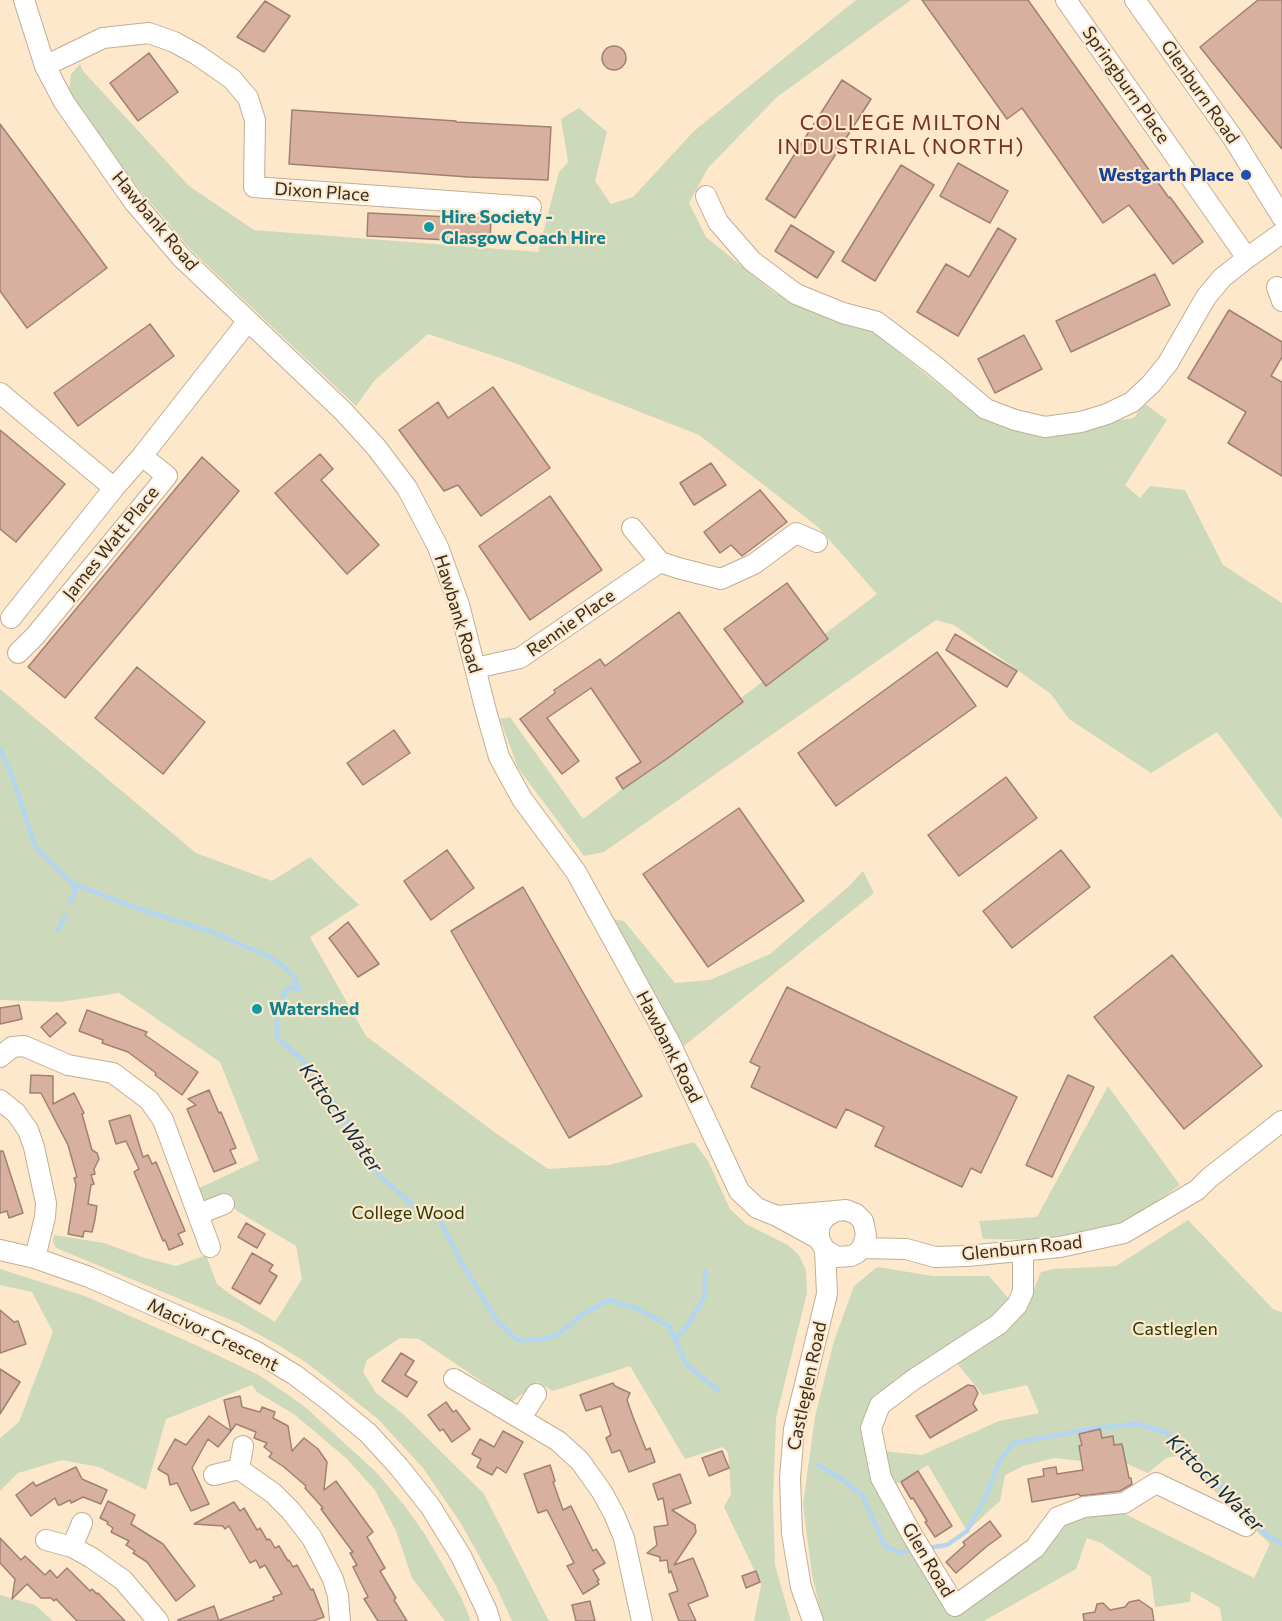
<!DOCTYPE html>
<style>
body{margin:0}
canvas{display:block;background:#fee8cb}
</style>
<canvas width="1282" height="1621"></canvas>
<script>
const ctx = document.querySelector('canvas').getContext('2d');
ctx.lineJoin = 'round';
function fill(path, color) { ctx.fillStyle = color; ctx.fill(path, 'evenodd'); }
const shape = rows => new Path2D(rows.map(r => 'M' + r).join(''));
function stroke(path, color, width, dash) { ctx.strokeStyle = color; ctx.lineWidth = width; ctx.lineCap = dash ? 'butt' : 'round'; ctx.setLineDash(dash || []); ctx.stroke(path); }
function drawText(font, color, halo, rows, align = 'center') {
  ctx.font = font + ' Commissioner,sans-serif'; ctx.lineWidth = 4.5; ctx.setLineDash([]); ctx.textBaseline = 'middle'; ctx.strokeStyle = halo; ctx.fillStyle = color; for (const [text, x, y, turn = 0] of rows) {
    ctx.save(); ctx.translate(x, y); ctx.rotate((+turn || 0) * Math.PI / 180); ctx.textAlign = isNaN(turn) ? turn : align; if (halo) ctx.strokeText(text, 0, 0); ctx.fillText(text, 0, 0); ctx.restore();
  }
}
fill(shape([
 [856,0,911,0,777,97,708,168,689,203,706,237,776,294,872,331,978,416,1040,433,1134,418,1144,403,1167,420,1125,485,1140,498,1150,486,1185,490,1223,565,1282,603,1282,819,1217,732,1151,773,1069,719,1051,694,954,625,936,620,604,852,584,856,518,768,500,719,510,717,583,819,877,594,818,527,699,435,512,362,428,334,374,381,356,406,191,250,126,174,69,90,71,74,80,64,83,71,189,186,254,230,538,252,559,172,568,162,561,119,579,108,607,132,595,181,611,204,633,197,694,131],
 [0,689,196,853,272,881,310,857,359,905,310,937,366,1036,497,1134,548,1169,609,1165,694,1142,708,1161,730,1209,746,1224,788,1245,798,1254,806,1270,807,1293,776,1418,773,1500,775,1565,791,1621,754,1621,761,1586,760,1582,724,1507,731,1494,728,1453,723,1447,685,1459,630,1366,553,1391,537,1382,512,1402,419,1339,400,1338,367,1360,363,1372,376,1393,403,1414,484,1494,549,1621,512,1621,496,1586,460,1522,423,1468,378,1419,307,1363,278,1345,238,1323,56,1248,53,1242,54,1235,104,1243,142,1257,176,1266,206,1255,217,1284,230,1294,275,1322,302,1279,296,1246,237,1211,226,1200,202,1201,197,1189,259,1160,220,1062,119,993,60,1002,0,1000],
 [863,871,874,893,684,1046,612,919,624,921,675,983,710,980,770,954,848,887],
 [1108,1086,1180,1185,1126,1224,1065,1240,983,1239,979,1221,1037,1217],
 [1188,1220,1273,1309,1282,1312,1282,1621,1222,1621,1220,1608,1191,1591,1190,1602,1155,1607,1151,1577,1101,1543,1087,1538,1076,1569,984,1621,823,1621,812,1575,803,1504,815,1417,834,1341,854,1286,877,1267,933,1276,989,1276,1009,1299,995,1315,945,1350,895,1379,875,1403,876,1482,955,1593,1024,1543,1035,1556,1068,1519,1123,1513,1254,1578,1270,1544,1177,1456,1166,1458,1148,1473,1114,1458,1082,1461,1054,1458,1023,1466,1005,1475,1000,1501,967,1531,928,1465,890,1488,880,1451,922,1455,999,1421,1039,1413,1027,1385,983,1395,955,1361,1014,1322,1024,1313,1041,1272,1053,1269,1116,1266],
 [0,1269,85,1296,198,1346,259,1375,304,1406,375,1471,405,1506,426,1536,444,1567,461,1597,471,1621,445,1621,412,1578,396,1531,375,1490,346,1458,295,1415,257,1392,252,1385,166,1419,146,1490,99,1467,62,1460,18,1473,0,1491,0,1438,19,1422,53,1332,32,1292,0,1285],
 [0,1595,35,1605,53,1621,0,1621]
]), '#ccdabb');
stroke(shape([
 [0,749,13,778,35,846,72,883,133,907,215,933,267,956,281,964,293,975,299,989,289,987,277,1007,277,1037,310,1067,338,1108,379,1175,414,1206,440,1221,462,1263,495,1318,517,1340,540,1340,559,1334,583,1314,609,1300,638,1309,669,1326,686,1364,719,1391],
 [70,902,76,891,72,883],
 [58,930,65,916],
 [674,1338,684,1331,705,1296,705,1271],
 [818,1465,839,1477,863,1496,884,1545,899,1553,915,1550],
 [927,1548,947,1545,967,1531,986,1496,999,1462,1013,1443,1097,1428,1137,1424,1165,1432,1197,1462,1265,1534,1282,1544]
]), '#b3d5ef', 4.5);
const building = shape([
 [922,0,1028,0,1169,198,1170,197,1203,242,1173,264,1129,205,1103,223,1022,108,1007,119,922,0],
 [1258,0,1282,0,1282,149,1200,47,1258,0],
 [265,1,290,16,264,52,237,37,265,1],
 '602 58a12 12 0 1 1 24 0a12 12 0 1 1-24 0Z',
 [149,53,178,92,138,121,110,83,149,53],
 [842,80,871,99,795,218,766,199,842,80],
 [292,110,456,121,456,122,551,127,548,180,468,177,289,164,292,110],
 [0,124,107,268,27,328,0,291,0,124],
 [958,163,1008,191,990,223,940,196,958,163],
 [901,165,934,185,875,281,842,261,901,165],
 [368,213,491,219,490,242,367,236,368,213],
 [791,225,834,252,817,278,775,251,791,225],
 [998,228,1016,239,958,336,917,312,946,264,969,277,998,228],
 [1155,274,1170,305,1071,352,1056,321,1155,274],
 [1229,310,1282,342,1282,357,1271,376,1282,382,1282,476,1228,443,1246,412,1188,378,1229,310],
 [150,324,174,356,78,426,54,393,150,324],
 [1024,335,1042,369,995,393,978,359,1024,335],
 [493,387,550,468,481,516,458,485,444,491,399,430,438,402,448,418,493,387],
 [0,430,65,484,16,542,0,529,0,430],
 [320,454,333,469,321,480,379,545,347,574,275,493,320,454],
 [202,457,239,491,65,698,28,667,202,457],
 [711,463,726,485,694,505,680,483,711,463],
 [760,490,787,522,742,556,731,545,720,553,704,532,760,490],
 [550,496,602,570,530,620,479,546,550,496],
 [787,583,828,639,766,686,724,629,787,583],
 [679,612,743,702,668,758,623,789,616,778,641,762,591,688,547,718,579,761,562,774,520,719,555,693,554,690,600,659,605,666,679,612],
 [955,634,1017,671,1007,687,946,650,955,634],
 [937,652,976,706,836,806,798,753,937,652],
 [137,667,205,722,163,774,95,718,137,667],
 [394,730,410,753,363,785,347,763,394,730],
 [1006,777,1037,818,959,876,928,835,1006,777],
 [739,808,804,901,708,967,643,874,739,808],
 [447,850,474,888,431,920,404,881,447,850],
 [1061,850,1090,887,1012,948,983,911,1061,850],
 [523,887,642,1096,569,1138,451,931,523,887],
 [348,922,379,964,358,977,329,938,348,922],
 [1172,955,1262,1066,1184,1129,1094,1017,1172,955],
 [787,987,1017,1097,981,1173,971,1168,962,1187,875,1146,884,1127,855,1113,846,1109,836,1128,751,1087,760,1067,750,1062,787,987],
 [19,1005,22,1019,0,1024,0,1008,19,1005],
 [87,1010,147,1032,145,1035,198,1072,182,1095,155,1075,156,1073,128,1052,102,1043,103,1040,79,1031,87,1010],
 [57,1013,66,1023,50,1037,41,1027,57,1013],
 [31,1075,53,1076,53,1104,74,1093,84,1113,82,1114,92,1150,97,1153,99,1159,94,1169,95,1174,91,1175,94,1184,91,1185,88,1204,97,1206,95,1219,92,1232,84,1231,83,1237,68,1234,76,1185,74,1178,77,1177,68,1145,41,1093,30,1093,31,1075],
 [1068,1075,1094,1087,1052,1177,1026,1165,1068,1075],
 [209,1090,219,1113,221,1112,236,1148,230,1150,236,1163,214,1172,187,1109,196,1105,188,1099,209,1090],
 [130,1115,143,1157,148,1155,152,1164,156,1162,185,1231,178,1234,183,1244,169,1250,165,1240,163,1241,134,1172,139,1169,126,1141,116,1144,109,1121,130,1115],
 [0,1151,3,1151,23,1213,9,1218,7,1211,0,1213,0,1151],
 [246,1223,265,1234,257,1248,238,1237,246,1223],
 [252,1253,273,1265,269,1271,277,1276,260,1304,232,1288,252,1253],
 [0,1310,14,1322,18,1321,26,1344,0,1353,0,1310],
 [401,1353,414,1361,405,1375,417,1382,407,1397,382,1381,401,1353],
 [0,1369,20,1382,0,1414,0,1369],
 [613,1383,615,1386,630,1393,627,1400,633,1417,646,1450,650,1448,655,1462,629,1472,620,1450,612,1453,606,1438,611,1435,601,1406,586,1411,580,1395,613,1383],
 [968,1385,974,1386,978,1393,973,1404,977,1410,930,1438,916,1416,968,1385],
 [240,1396,242,1407,260,1412,262,1407,275,1412,273,1418,288,1426,292,1451,304,1438,318,1449,327,1462,324,1490,336,1481,373,1532,367,1537,385,1568,380,1571,396,1598,394,1600,407,1621,378,1621,364,1599,368,1597,353,1567,357,1565,350,1553,353,1552,321,1509,323,1508,305,1488,306,1486,284,1467,269,1457,272,1453,264,1447,267,1443,254,1438,256,1432,236,1424,231,1431,224,1400,240,1396],
 [446,1402,453,1412,456,1410,470,1429,452,1442,443,1429,440,1431,428,1415,446,1402],
 [209,1416,231,1431,218,1447,208,1439,192,1468,209,1504,191,1511,177,1483,170,1485,168,1475,158,1469,175,1439,186,1445,209,1416],
 [1100,1429,1102,1438,1113,1436,1114,1445,1122,1444,1129,1478,1131,1478,1132,1484,1120,1491,1080,1496,1079,1494,1032,1502,1028,1479,1044,1476,1043,1469,1056,1467,1057,1474,1083,1470,1079,1446,1082,1445,1079,1434,1100,1429],
 [503,1431,523,1442,506,1473,497,1467,492,1475,477,1467,481,1459,472,1454,480,1439,494,1447,503,1431],
 [722,1451,729,1468,709,1476,702,1458,722,1451],
 [550,1465,555,1481,553,1482,563,1510,571,1506,593,1551,596,1549,605,1563,593,1570,599,1580,597,1581,599,1584,583,1594,567,1566,574,1563,547,1510,538,1513,524,1474,550,1465],
 [76,1467,82,1479,107,1490,101,1504,83,1497,71,1503,70,1500,60,1505,58,1505,55,1498,31,1516,16,1495,33,1482,36,1486,76,1467],
 [918,1471,952,1526,935,1537,925,1522,927,1521,913,1498,911,1499,901,1482,918,1471],
 [680,1474,691,1503,672,1510,695,1525,696,1532,674,1565,693,1558,703,1582,708,1596,688,1604,696,1621,679,1621,669,1594,678,1591,671,1571,669,1573,667,1560,660,1561,660,1557,647,1553,657,1545,654,1527,668,1525,663,1498,658,1500,653,1484,680,1474],
 [108,1501,135,1515,131,1524,163,1544,195,1586,176,1601,147,1562,133,1553,135,1551,126,1545,129,1541,111,1532,113,1528,107,1524,108,1522,100,1518,108,1501],
 [234,1502,240,1511,244,1508,257,1530,260,1528,267,1540,269,1539,271,1541,275,1548,279,1546,288,1561,289,1560,293,1567,297,1565,311,1590,313,1589,324,1617,313,1621,220,1621,220,1620,274,1600,273,1597,282,1594,265,1565,260,1568,256,1560,250,1563,229,1526,225,1529,223,1526,194,1524,234,1502],
 [990,1521,1001,1536,986,1547,956,1573,946,1562,965,1545,963,1542,990,1521],
 [0,1538,21,1560,25,1556,45,1575,50,1570,57,1578,67,1568,90,1591,92,1589,97,1594,98,1593,125,1621,77,1621,56,1599,54,1601,51,1598,41,1598,27,1584,12,1599,15,1579,0,1563,0,1538],
 [756,1571,760,1582,746,1588,742,1576,756,1571],
 [1139,1600,1152,1609,1154,1621,1084,1621,1083,1614,1095,1612,1097,1604,1103,1603,1110,1610,1125,1607,1129,1602,1139,1600],
 [590,1601,595,1621,576,1621,572,1605,590,1601],
 [214,1606,219,1621,178,1621,178,1620,214,1606]
]);
fill(building, '#d7b0a0');
stroke(building, '#a18073', 1.5);
const minor = shape([
 [24,0,45,66,64,102,134,202,182,258,343,411,376,447,407,488,438,547,459,605,486,711,499,757,522,799,576,872,670,1043,739,1191,757,1208,777,1216,819,1239],
 [1066,0,1247,258],
 [1135,0,1233,138,1282,217],
 [45,66,103,38,149,33,174,42,196,54,232,79,248,98,255,120,254,187,531,207],
 [706,196,718,222,752,261,796,294,843,313,877,322,935,366,986,409,1015,420,1045,427,1081,422,1107,414,1132,402,1152,383,1168,363,1206,297,1222,278,1247,258,1282,233],
 [1277,287,1282,301],
 [0,393,114,488],
 [632,528,660,562],
 [11,618,114,488,142,456,248,321],
 [18,653,35,636,167,476,142,456],
 [476,668,520,658,660,562,678,568,721,579,754,564,796,533,817,542],
 [0,1057,12,1047,24,1046,68,1065,113,1073,149,1100,163,1120,210,1247],
 [0,1100,16,1113,28,1130,34,1147,46,1203,45,1217,35,1258],
 [199,1214,224,1204],
 [777,1216,836,1211],
 [862,1248,906,1249,935,1257,967,1256,1060,1247,1124,1233,1197,1190,1209,1178,1282,1121],
 [0,1250,35,1258,89,1277,210,1330,255,1351,295,1375,328,1400,368,1433,399,1467,430,1506,461,1556,486,1609,490,1621],
 [1023,1251,1023,1292,1017,1305,999,1324,913,1380,880,1405,871,1428,881,1478,911,1533,955,1606,1035,1548,1058,1517,1084,1507,1124,1503,1156,1483,1246,1526],
 [454,1379,558,1441,580,1461,602,1492,614,1514,624,1538,642,1621],
 [521,1418,536,1394],
 [239,1469,273,1493,291,1511,312,1538,333,1579,338,1596,340,1621],
 [239,1469,243,1446],
 [214,1475,239,1469],
 [46,1540,72,1547,92,1558,123,1580,158,1621],
 [72,1547,82,1523],
 [813,1621,801,1587,792,1533,790,1478,794,1429,827,1294,825,1250,819,1239,819,1227,825,1217,836,1211,846,1210,856,1214,863,1221,866,1235,862,1248,857,1253,851,1256,837,1257,825,1250]
]);
stroke(minor, '#c2ae92', 22);
stroke(minor, '#fff', 20);
for (const [x, y, r, color] of [
 [1246,175,6,"#1a4fb4"],
 [429,227,6,"#0f9aa8"],
 [257,1009,6,"#0f9aa8"]
]) { const dot = new Path2D(); dot.arc(x, y, r, 0, 2 * Math.PI); ctx.fillStyle = color; ctx.fill(dot); stroke(dot, '#fee8cb', 2); }
drawText('18px', '#352d21', '#fee8cb', [
 ["Springburn Place",1126,85,55],
 ["Glenburn Road",1200,92,55],
 ["Dixon Place",322,192,4],
 ["Hawbank Road",155,221,50],
 ["James Watt Place",111,543,-51],
 ["Hawbank Road",458,614,73],
 ["Rennie Place",571,623,-35],
 ["Hawbank Road",669,1047,63],
 ["Glenburn Road",1022,1248,-6],
 ["Macivor Crescent",213,1335,26],
 ["Castleglen Road",807,1386,-78],
 ["Glen Road",928,1560,59]
]);
drawText('bold 18px', '#164399', '#fee8cb', [
 ["Westgarth Place",1234,175]
], 'right');
drawText('bold 18px', '#0d838f', '#fee8cb', [
 ["Hire Society -",441,217],
 ["Glasgow Coach Hire",441,238],
 ["Watershed",269,1009]
], 'left');
drawText('18px', '#293c05', '#fee8cb', [
 ["College Wood",408,1213],
 ["Castleglen",1175,1329]
]);
drawText('italic 20px', '#07304b', '#fee8cb', [
 ["Kittoch Water",341,1118,55],
 ["Kittoch Water",1215,1483,45]
]);
ctx.letterSpacing = '1.5px';
drawText('21px', '#753025', '#fee8cb', [
 ["COLLEGE MILTON",901,123],
 ["INDUSTRIAL (NORTH)",901,147]
]);
ctx.letterSpacing = '0px';
</script>
